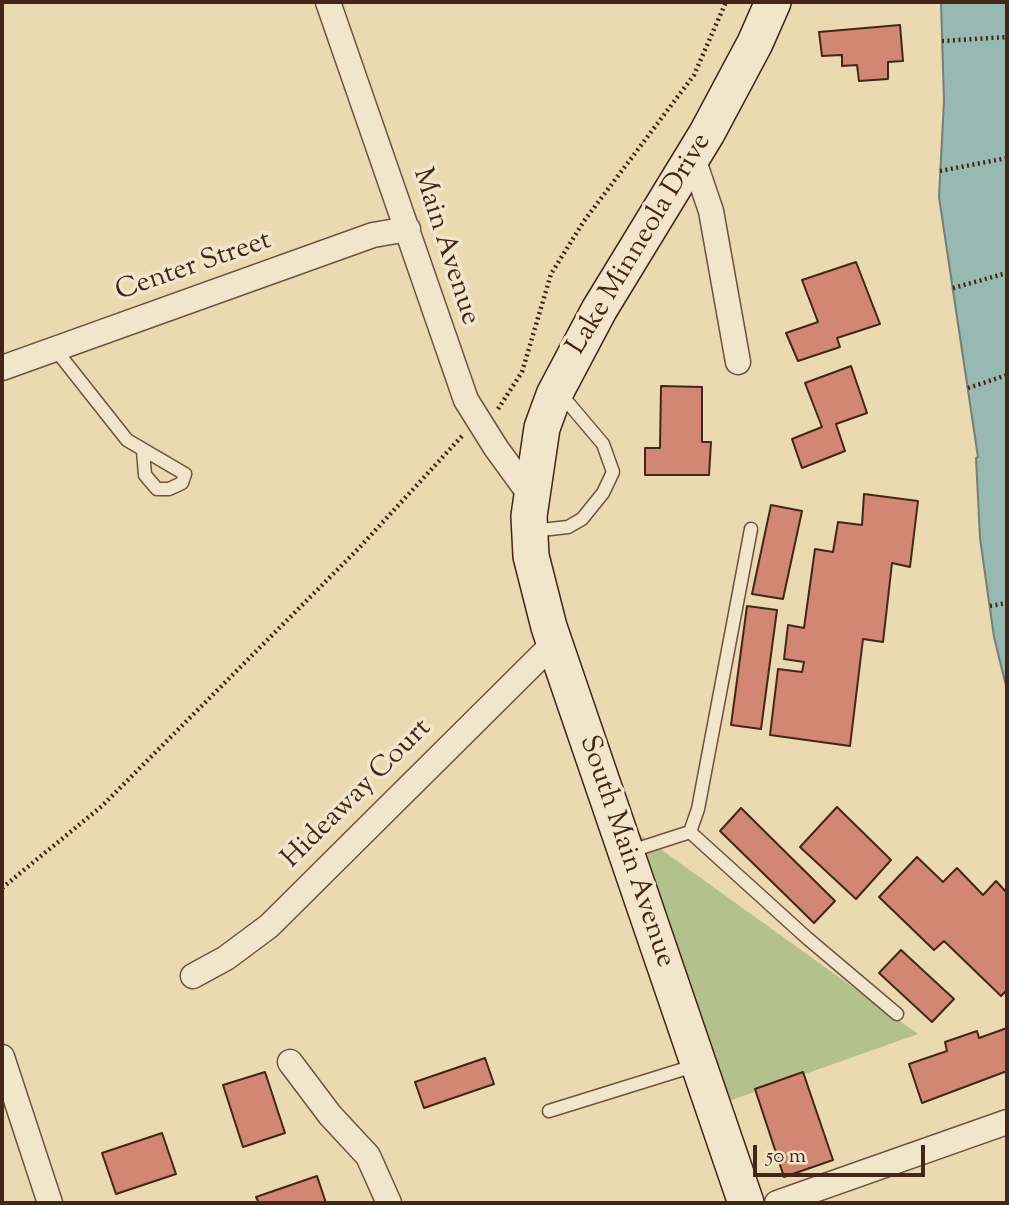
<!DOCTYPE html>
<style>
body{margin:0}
#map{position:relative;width:1009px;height:1205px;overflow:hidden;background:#ead9b1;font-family:"Sorts Mill Goudy",serif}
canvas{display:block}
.frame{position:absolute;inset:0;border:4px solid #442619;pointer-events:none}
.scale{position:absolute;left:753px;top:1145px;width:172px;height:32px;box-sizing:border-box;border:4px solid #442619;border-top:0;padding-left:9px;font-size:21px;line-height:24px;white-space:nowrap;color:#442619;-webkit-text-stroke:5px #f1e6cc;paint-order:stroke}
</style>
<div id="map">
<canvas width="1009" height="1205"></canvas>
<div class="frame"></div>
<div class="scale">50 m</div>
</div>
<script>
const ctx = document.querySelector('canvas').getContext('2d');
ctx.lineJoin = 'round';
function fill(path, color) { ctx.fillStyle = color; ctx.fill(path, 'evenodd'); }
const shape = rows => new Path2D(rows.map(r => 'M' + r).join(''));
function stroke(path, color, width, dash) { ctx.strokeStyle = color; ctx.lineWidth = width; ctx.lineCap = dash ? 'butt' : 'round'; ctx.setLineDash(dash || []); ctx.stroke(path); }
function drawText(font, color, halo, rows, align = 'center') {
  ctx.font = font + ' "Sorts Mill Goudy",serif'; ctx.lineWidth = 7; ctx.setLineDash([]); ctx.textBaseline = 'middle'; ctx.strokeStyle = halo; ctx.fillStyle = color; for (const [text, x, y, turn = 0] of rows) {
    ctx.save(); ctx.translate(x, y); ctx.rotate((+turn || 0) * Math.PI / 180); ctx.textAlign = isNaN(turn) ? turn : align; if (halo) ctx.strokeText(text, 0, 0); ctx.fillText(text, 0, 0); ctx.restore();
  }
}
fill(shape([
 [627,825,918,1034,723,1103]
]), '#b4c08e');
const water = shape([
 [941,2,1007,2,1007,690,994,637,980,538,976,458,978,457,939,197,944,101,941,2]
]);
fill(water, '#98b9b2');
stroke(water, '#767e75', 2);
const building = shape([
 [900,25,903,61,888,62,888,79,859,81,857,65,842,66,842,55,822,56,819,32,900,25],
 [856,262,880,324,837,338,840,347,798,361,786,333,818,322,802,280,856,262],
 [851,366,867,413,836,424,845,451,802,468,792,439,822,427,805,383,851,366],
 [661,386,702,387,702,442,711,442,709,475,645,475,645,448,660,448,661,386],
 [864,494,918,501,910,567,892,563,883,642,863,639,850,746,770,735,778,669,802,672,804,662,784,659,788,625,804,628,815,549,833,552,838,522,862,525,864,494],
 [771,505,802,511,783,599,752,594,771,505],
 [747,606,777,610,761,729,731,725,747,606],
 [837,807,891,860,856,899,800,847,837,807],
 [741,808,835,901,814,923,720,831,741,808],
 [917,857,943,882,957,868,983,895,996,881,1007,893,1007,990,1001,996,944,941,934,950,879,897,917,857],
 [901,950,954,999,932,1022,879,973,901,950],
 [1007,1028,1007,1071,922,1103,909,1064,947,1051,945,1042,977,1031,979,1038,1007,1028],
 [485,1058,494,1084,424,1108,415,1082,485,1058],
 [265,1072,285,1133,243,1147,223,1085,265,1072],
 [803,1072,833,1160,784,1177,755,1089,803,1072],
 [162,1133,176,1174,116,1194,102,1153,162,1133],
 [317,1176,326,1203,259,1203,256,1197,317,1176]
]);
fill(building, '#d18773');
stroke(building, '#442619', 2);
const lane = shape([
 [55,349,127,440,185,474,182,483,169,489,157,489,145,475,143,450],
 [532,531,568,527,582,519,603,493,613,472,603,444,559,392],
 [690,832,698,809,751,529],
 [628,852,690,832,807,938,897,1014],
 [549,1111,697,1065]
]);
const street = shape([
 [328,2,466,400,496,448,531,496],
 [693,158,711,211,738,362],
 [2,368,373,235,408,229],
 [193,976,226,958,269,926,554,643],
 [2,1057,50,1203],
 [290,1062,330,1115,368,1156,389,1203],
 [777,1203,1007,1122]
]);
const secondary = shape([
 [746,1203,549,627,531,556,529,516,542,428,554,395,599,310,707,133,755,43,773,2]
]);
stroke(lane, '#6e533f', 15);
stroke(street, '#6e533f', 27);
stroke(secondary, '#442619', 38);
stroke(shape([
 [942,41,1007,37],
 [940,171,1007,158],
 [953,288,1007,273],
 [968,388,1007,375],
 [498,409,522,372,551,274,584,221,694,75,726,2],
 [990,606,1007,603],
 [2,888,102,806,359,548,463,435]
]), '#442619', 4.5, [2, 3.5]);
stroke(lane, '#f1e6cc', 12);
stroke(street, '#f1e6cc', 24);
stroke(secondary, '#f1e6cc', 35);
drawText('28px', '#442619', '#f1e6cc', [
 ["Lake Minneola Drive",641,245,-59],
 ["Main Avenue",444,247,72],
 ["Center Street",194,268,-19],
 ["Hideaway Court",358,795,-45],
 ["South Main Avenue",625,852,71]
]);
</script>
